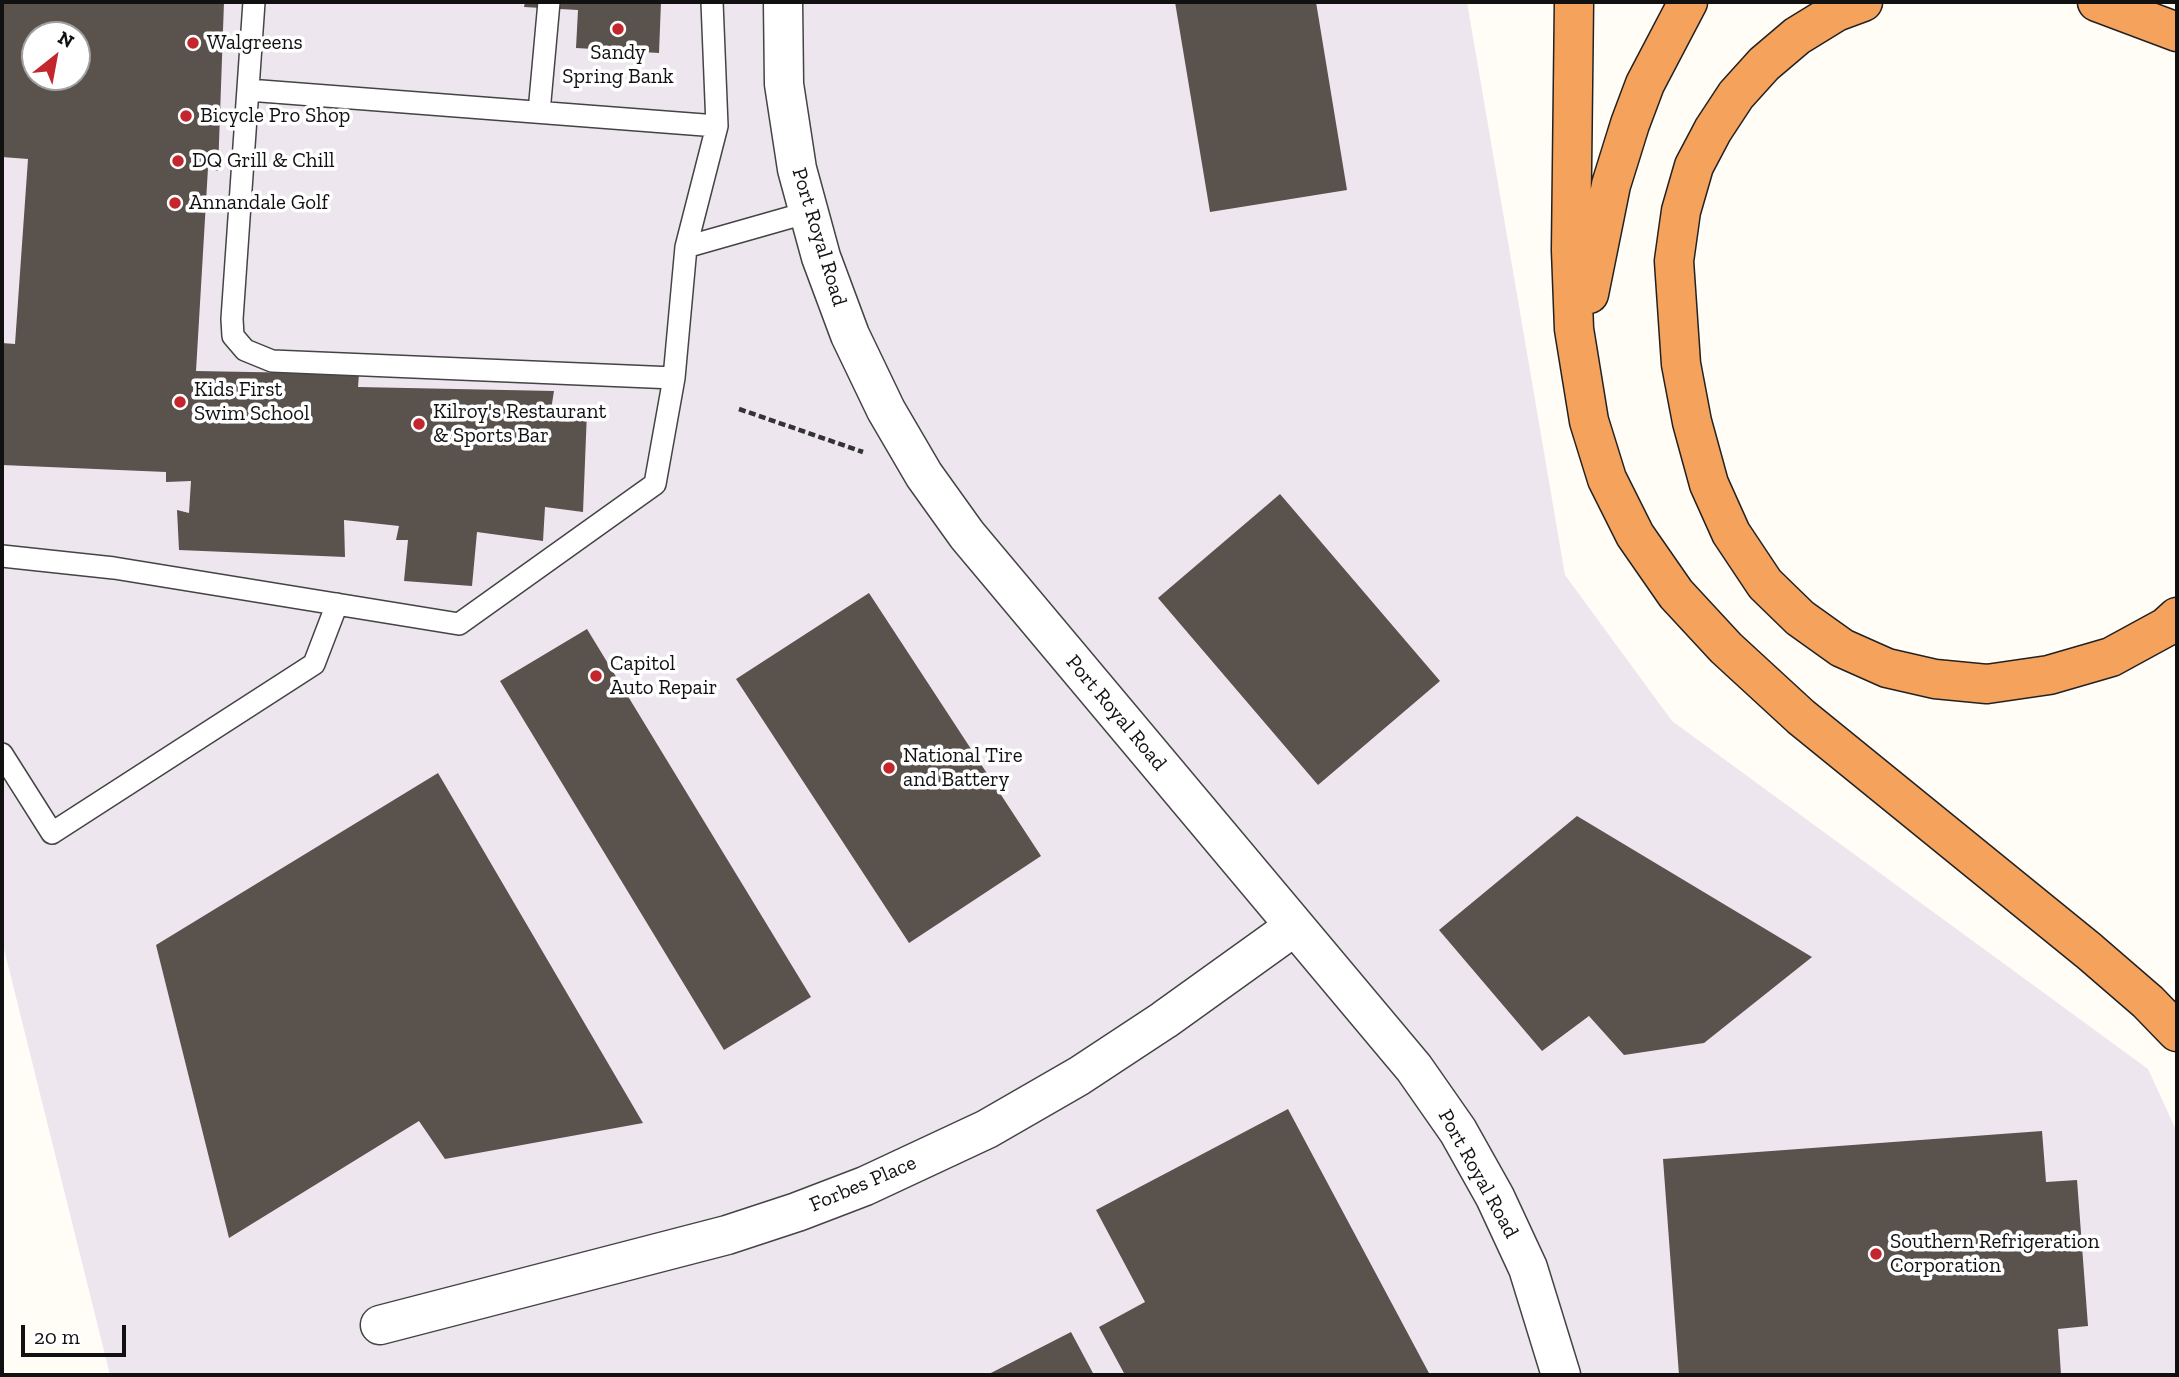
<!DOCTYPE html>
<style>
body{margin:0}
#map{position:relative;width:2179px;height:1377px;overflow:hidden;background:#fffdf5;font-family:"Zilla Slab",serif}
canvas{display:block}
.frame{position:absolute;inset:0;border:4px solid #111;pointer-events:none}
.north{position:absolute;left:21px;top:21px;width:70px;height:70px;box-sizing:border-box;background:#fff;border:2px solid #a0a0a0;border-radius:50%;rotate:31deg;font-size:19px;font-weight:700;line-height:28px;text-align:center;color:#111}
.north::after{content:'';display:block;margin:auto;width:24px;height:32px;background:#c4262e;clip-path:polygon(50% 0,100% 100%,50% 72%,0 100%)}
.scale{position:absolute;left:21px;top:1325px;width:105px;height:32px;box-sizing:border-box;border:4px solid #111;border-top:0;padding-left:9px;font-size:21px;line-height:24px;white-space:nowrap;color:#111;-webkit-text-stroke:5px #fff;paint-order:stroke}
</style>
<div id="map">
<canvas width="2179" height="1377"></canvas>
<div class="frame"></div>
<div class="north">N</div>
<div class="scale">20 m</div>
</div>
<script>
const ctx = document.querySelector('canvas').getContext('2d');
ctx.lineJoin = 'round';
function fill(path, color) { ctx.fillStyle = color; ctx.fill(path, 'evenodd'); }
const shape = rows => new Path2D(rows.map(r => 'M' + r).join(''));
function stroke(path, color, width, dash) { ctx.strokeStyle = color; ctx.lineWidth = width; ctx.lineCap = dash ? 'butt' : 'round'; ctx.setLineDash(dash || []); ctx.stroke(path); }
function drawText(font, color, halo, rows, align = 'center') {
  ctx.font = font + ' "Zilla Slab",serif'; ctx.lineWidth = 7; ctx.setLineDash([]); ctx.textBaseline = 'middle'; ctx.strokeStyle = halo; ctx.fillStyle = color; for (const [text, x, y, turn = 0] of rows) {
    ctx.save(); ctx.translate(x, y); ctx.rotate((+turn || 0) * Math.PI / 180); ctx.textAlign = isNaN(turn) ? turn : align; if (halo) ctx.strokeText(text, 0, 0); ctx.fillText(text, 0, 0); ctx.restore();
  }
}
fill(shape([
 [2,2,1467,2,1565,575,1672,721,2148,1069,2177,1132,2177,1375,110,1375,2,941],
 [35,35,77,35,77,77,35,77]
]), '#eee6ef');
fill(shape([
 [2,2,224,2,218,171,208,168,196,371,359,374,358,387,554,391,551,410,587,411,583,512,545,507,543,541,477,532,472,586,404,581,408,540,396,540,399,526,344,520,345,557,179,550,177,510,189,513,191,481,166,482,166,472,2,465,2,343,15,344,28,159,2,157],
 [35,35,77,35,77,77,35,77],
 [525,2,661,2,659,53,576,48,578,10,524,7],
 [1175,2,1316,2,1347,190,1210,212],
 [1280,494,1440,681,1318,785,1158,598],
 [869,593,1041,856,909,943,736,679],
 [587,629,811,997,724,1050,500,681],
 [438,773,643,1123,445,1159,419,1121,229,1238,156,945],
 [1577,816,1812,957,1704,1043,1624,1055,1589,1016,1542,1051,1439,930],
 [1288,1109,1430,1375,1125,1375,1099,1327,1145,1302,1096,1210],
 [2042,1131,2046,1182,2077,1180,2088,1326,2058,1329,2061,1375,1679,1375,1663,1159],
 [1071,1332,1094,1375,987,1375]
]), '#5a524d');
const lane = shape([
 [254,2,232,319,233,336,245,350,272,361,674,378],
 [248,90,717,126],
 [539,112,549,2],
 [686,247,809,212],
 [2,556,114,568,459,624,655,484,674,378,686,247,717,126,712,2],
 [2,754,52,833,314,664,337,604]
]);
const street = shape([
 [783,2,784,84,797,169,821,257,850,335,886,410,924,475,967,535,1414,1068,1458,1131,1495,1197,1528,1268,1561,1375],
 [380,1325,727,1235,797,1212,865,1186,987,1129,1079,1076,1164,1020,1295,926]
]);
const highway = shape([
 [1574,2,1571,250,1574,329,1589,421,1607,479,1635,535,1676,594,1726,648,1801,717,2089,951,2148,1002,2177,1032],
 [1863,2,1836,12,1797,36,1764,64,1736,95,1713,130,1694,166,1681,211,1674,261,1681,364,1692,422,1709,484,1731,533,1765,584,1800,618,1842,648,1887,668,1935,679,1987,684,2049,675,2111,657,2166,627,2177,617],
 [2097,2,2177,32],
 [1589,294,1611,185,1630,124,1645,84,1688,2]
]);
stroke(lane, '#444', 24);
stroke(street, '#444', 41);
stroke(highway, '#222', 41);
stroke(shape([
 [739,409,863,452]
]), '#333', 4.5, [7, 3.5]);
stroke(lane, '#fff', 21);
stroke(street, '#fff', 38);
stroke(highway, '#f5a25d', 38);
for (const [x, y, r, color] of [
 [618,29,7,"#c4262e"],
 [193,43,7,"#c4262e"],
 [186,116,7,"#c4262e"],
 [178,161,7,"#c4262e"],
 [175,203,7,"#c4262e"],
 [180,402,7,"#c4262e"],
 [419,424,7,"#c4262e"],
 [596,676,7,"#c4262e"],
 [889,768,7,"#c4262e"],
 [1876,1254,7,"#c4262e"]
]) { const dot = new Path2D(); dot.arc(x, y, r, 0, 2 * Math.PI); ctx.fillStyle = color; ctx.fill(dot); stroke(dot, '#fff', 2.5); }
drawText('21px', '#111', '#fff', [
 ["Walgreens",207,43],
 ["Sandy",618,53,"center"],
 ["Spring Bank",618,77,"center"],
 ["Bicycle Pro Shop",200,116],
 ["DQ Grill & Chill",192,161],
 ["Annandale Golf",189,203],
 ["Kids First",194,390],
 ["Swim School",194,414],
 ["Kilroy's Restaurant",433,412],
 ["& Sports Bar",433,436],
 ["Capitol",610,664],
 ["Auto Repair",610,688],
 ["National Tire",903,756],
 ["and Battery",903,780],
 ["Southern Refrigeration",1890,1242],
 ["Corporation",1890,1266]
], 'left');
drawText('21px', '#111', '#fff', [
 ["Port Royal Road",819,237,73],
 ["Port Royal Road",1116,713,50],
 ["Port Royal Road",1478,1174,61],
 ["Forbes Place",863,1184,-23]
]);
</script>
